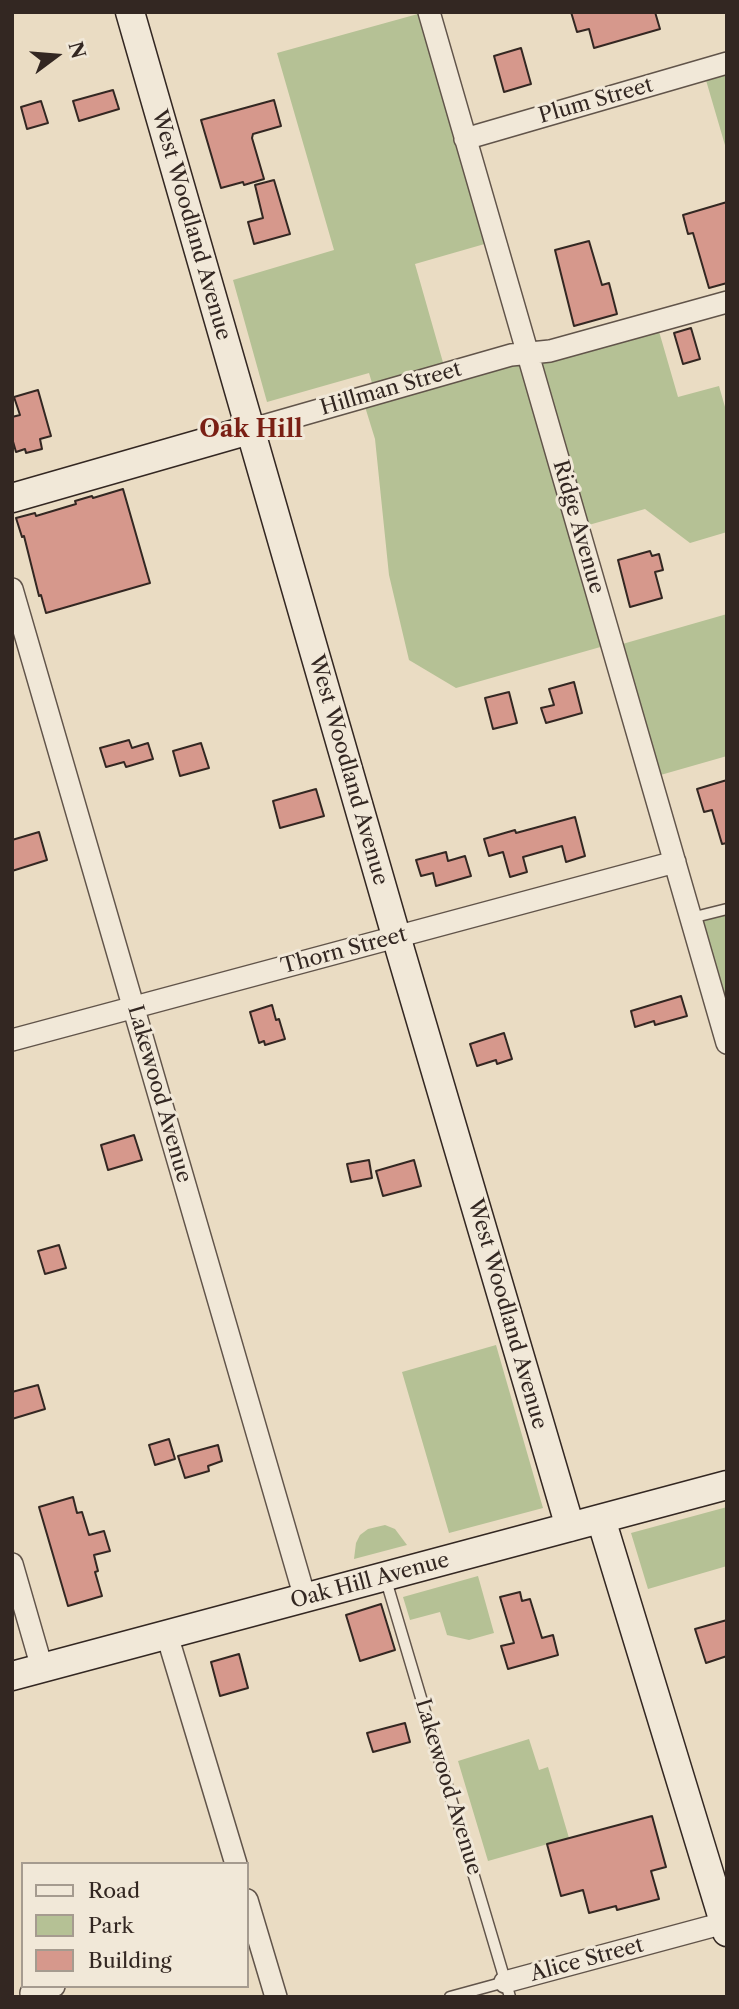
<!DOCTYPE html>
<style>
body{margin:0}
#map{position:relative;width:739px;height:2009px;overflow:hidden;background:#eadcc3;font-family:"Libre Caslon Text",serif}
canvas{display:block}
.frame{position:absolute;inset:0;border:14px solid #332722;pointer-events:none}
.legend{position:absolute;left:21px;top:1862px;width:228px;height:126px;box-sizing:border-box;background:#f1e8d8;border:2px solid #a59b8f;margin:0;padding:9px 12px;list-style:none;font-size:21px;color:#332722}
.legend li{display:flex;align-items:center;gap:14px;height:35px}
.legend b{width:35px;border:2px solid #a59b8f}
.north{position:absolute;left:21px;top:21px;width:70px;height:70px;-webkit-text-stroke:5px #f1e8d8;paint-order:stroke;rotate:74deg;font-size:19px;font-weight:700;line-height:28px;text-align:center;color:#332722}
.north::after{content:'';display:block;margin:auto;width:24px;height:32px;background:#332722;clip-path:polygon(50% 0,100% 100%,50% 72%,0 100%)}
</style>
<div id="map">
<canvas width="739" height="2009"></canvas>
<div class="frame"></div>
<ul class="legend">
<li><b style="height:9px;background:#f1e8d8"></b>Road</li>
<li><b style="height:19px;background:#b5c195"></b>Park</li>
<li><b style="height:19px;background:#d6988c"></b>Building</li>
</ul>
<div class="north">N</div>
</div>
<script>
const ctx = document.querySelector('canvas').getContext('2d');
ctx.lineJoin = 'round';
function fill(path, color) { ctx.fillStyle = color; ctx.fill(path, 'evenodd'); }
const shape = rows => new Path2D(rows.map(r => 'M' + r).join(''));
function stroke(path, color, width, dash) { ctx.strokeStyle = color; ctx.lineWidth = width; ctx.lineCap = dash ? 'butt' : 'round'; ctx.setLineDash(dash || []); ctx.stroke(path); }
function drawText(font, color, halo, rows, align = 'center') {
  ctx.font = font + ' "Libre Caslon Text",serif'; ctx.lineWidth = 6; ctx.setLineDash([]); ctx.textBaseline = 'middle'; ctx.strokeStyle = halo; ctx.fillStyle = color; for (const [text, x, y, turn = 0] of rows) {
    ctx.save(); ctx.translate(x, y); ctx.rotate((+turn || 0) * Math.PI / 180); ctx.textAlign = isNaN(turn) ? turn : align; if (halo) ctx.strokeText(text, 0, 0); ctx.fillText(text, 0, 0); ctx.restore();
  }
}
fill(shape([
 [425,12,495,241,415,264,446,373,656,321,678,397,719,386,727,414,727,532,690,543,645,509,578,528,611,644,456,688,409,660,389,575,375,439,362,397,375,393,369,373,267,402,233,280,334,250,277,53],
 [727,63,727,152,703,70],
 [727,614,727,756,650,778,612,647],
 [727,909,727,1043,691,918],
 [496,1345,543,1508,449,1533,402,1372],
 [727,1507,727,1566,648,1589,631,1533],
 [385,1525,395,1529,407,1545,354,1559,356,1543,360,1535,368,1529],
 [478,1576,494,1633,469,1640,447,1635,440,1612,410,1620,403,1597],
 [529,1739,539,1770,548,1767,569,1838,488,1861,458,1761]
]), '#b5c195');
const building = shape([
 [571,12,655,12,660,29,594,48,589,29,577,32,571,12],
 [521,48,531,84,504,92,494,56,521,48],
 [113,90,119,109,79,121,73,101,113,90],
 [274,100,281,126,253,134,252,138,264,179,244,185,243,182,221,188,201,120,274,100],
 [41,101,48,123,27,129,21,107,41,101],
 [274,180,290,234,254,244,248,222,263,218,255,185,274,180],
 [727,202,727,283,709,288,693,233,688,234,683,215,727,202],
 [589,241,602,285,609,283,617,314,574,326,555,250,589,241],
 [691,328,700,359,683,364,674,333,691,328],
 [38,390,51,436,40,439,42,449,26,453,25,449,16,452,12,438,12,417,20,415,14,397,38,390],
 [123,489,150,583,46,613,41,595,39,596,24,536,22,537,16,518,35,513,36,516,76,504,75,501,92,496,93,498,123,489],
 [650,551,652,556,659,554,663,570,655,572,662,598,630,607,618,560,650,551],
 [574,682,582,713,546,723,541,708,554,705,549,689,574,682],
 [509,692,517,723,493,729,485,698,509,692],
 [129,740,132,748,148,743,153,759,126,767,124,762,106,767,100,748,129,740],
 [201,743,209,768,180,776,173,751,201,743],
 [727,780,727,843,722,844,712,810,704,812,697,789,727,780],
 [316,789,324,816,280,828,273,801,316,789],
 [575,817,585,856,566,862,562,846,523,857,527,872,510,877,503,852,489,856,484,839,515,830,516,833,575,817],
 [39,832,47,860,12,871,12,840,39,832],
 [446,852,448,861,465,856,471,876,436,886,433,873,421,876,416,860,446,852],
 [681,996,687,1016,655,1025,654,1021,635,1027,631,1011,681,996],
 [272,1005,276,1020,279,1019,285,1039,265,1045,264,1041,259,1043,250,1012,272,1005],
 [504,1033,512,1059,497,1064,496,1060,477,1066,470,1044,504,1033],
 [134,1135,142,1160,108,1170,101,1145,134,1135],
 [369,1160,372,1178,351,1182,347,1164,369,1160],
 [414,1160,421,1186,383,1196,376,1171,414,1160],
 [59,1245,66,1268,45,1274,38,1251,59,1245],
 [38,1385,45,1409,12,1419,12,1392,38,1385],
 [169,1439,175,1459,155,1465,149,1445,169,1439],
 [218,1445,222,1461,208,1466,209,1471,185,1478,178,1456,218,1445],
 [73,1497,77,1513,82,1512,89,1535,104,1531,110,1551,94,1555,98,1571,95,1572,102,1596,68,1606,39,1507,73,1497],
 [520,1592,522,1601,530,1599,542,1638,553,1635,558,1655,508,1669,501,1646,514,1643,500,1597,520,1592],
 [381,1604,395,1650,360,1661,346,1615,381,1604],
 [727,1620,727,1656,706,1663,695,1629,727,1620],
 [239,1654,248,1688,220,1696,211,1662,239,1654],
 [405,1723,410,1742,373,1752,367,1733,405,1723],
 [652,1816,666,1867,651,1871,659,1899,617,1910,616,1906,589,1913,583,1890,561,1896,547,1844,652,1816]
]);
fill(building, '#d6988c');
stroke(building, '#332722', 2);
const lane = shape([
 [691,918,727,909],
 [385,1577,510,1997],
 [450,1997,505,1982]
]);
const street = shape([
 [429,12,727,1043],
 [465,139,727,63],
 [249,430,511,355,550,351,727,302],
 [12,589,305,1598],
 [12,1040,675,862],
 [12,1564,42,1668],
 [167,1635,236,1864],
 [247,1900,276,1997],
 [505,1982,724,1923],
 [31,1993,54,1986]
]);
const secondary = shape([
 [130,12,401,953,570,1527],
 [12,498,249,430],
 [601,1519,727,1932],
 [12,1676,727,1485]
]);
stroke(lane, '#61544a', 13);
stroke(street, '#61544a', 24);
stroke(secondary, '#332722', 31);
stroke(lane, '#f1e8d8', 10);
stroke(street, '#f1e8d8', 21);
stroke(secondary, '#f1e8d8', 28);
drawText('21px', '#332722', '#f1e8d8', [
 ["Plum Street",596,101,-16],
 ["West Woodland Avenue",191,225,74],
 ["Hillman Street",391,389,-16],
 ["Ridge Avenue",578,527,74],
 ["West Woodland Avenue",348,770,74],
 ["Thorn Street",344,951,-15],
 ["Lakewood Avenue",159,1094,74],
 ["West Woodland Avenue",507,1314,74],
 ["Oak Hill Avenue",370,1581,-15],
 ["Lakewood Avenue",448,1787,73],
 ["Alice Street",587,1960,-15]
]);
drawText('bold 24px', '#7a1f14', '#f1e8d8', [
 ["Oak Hill",251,430]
]);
</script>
